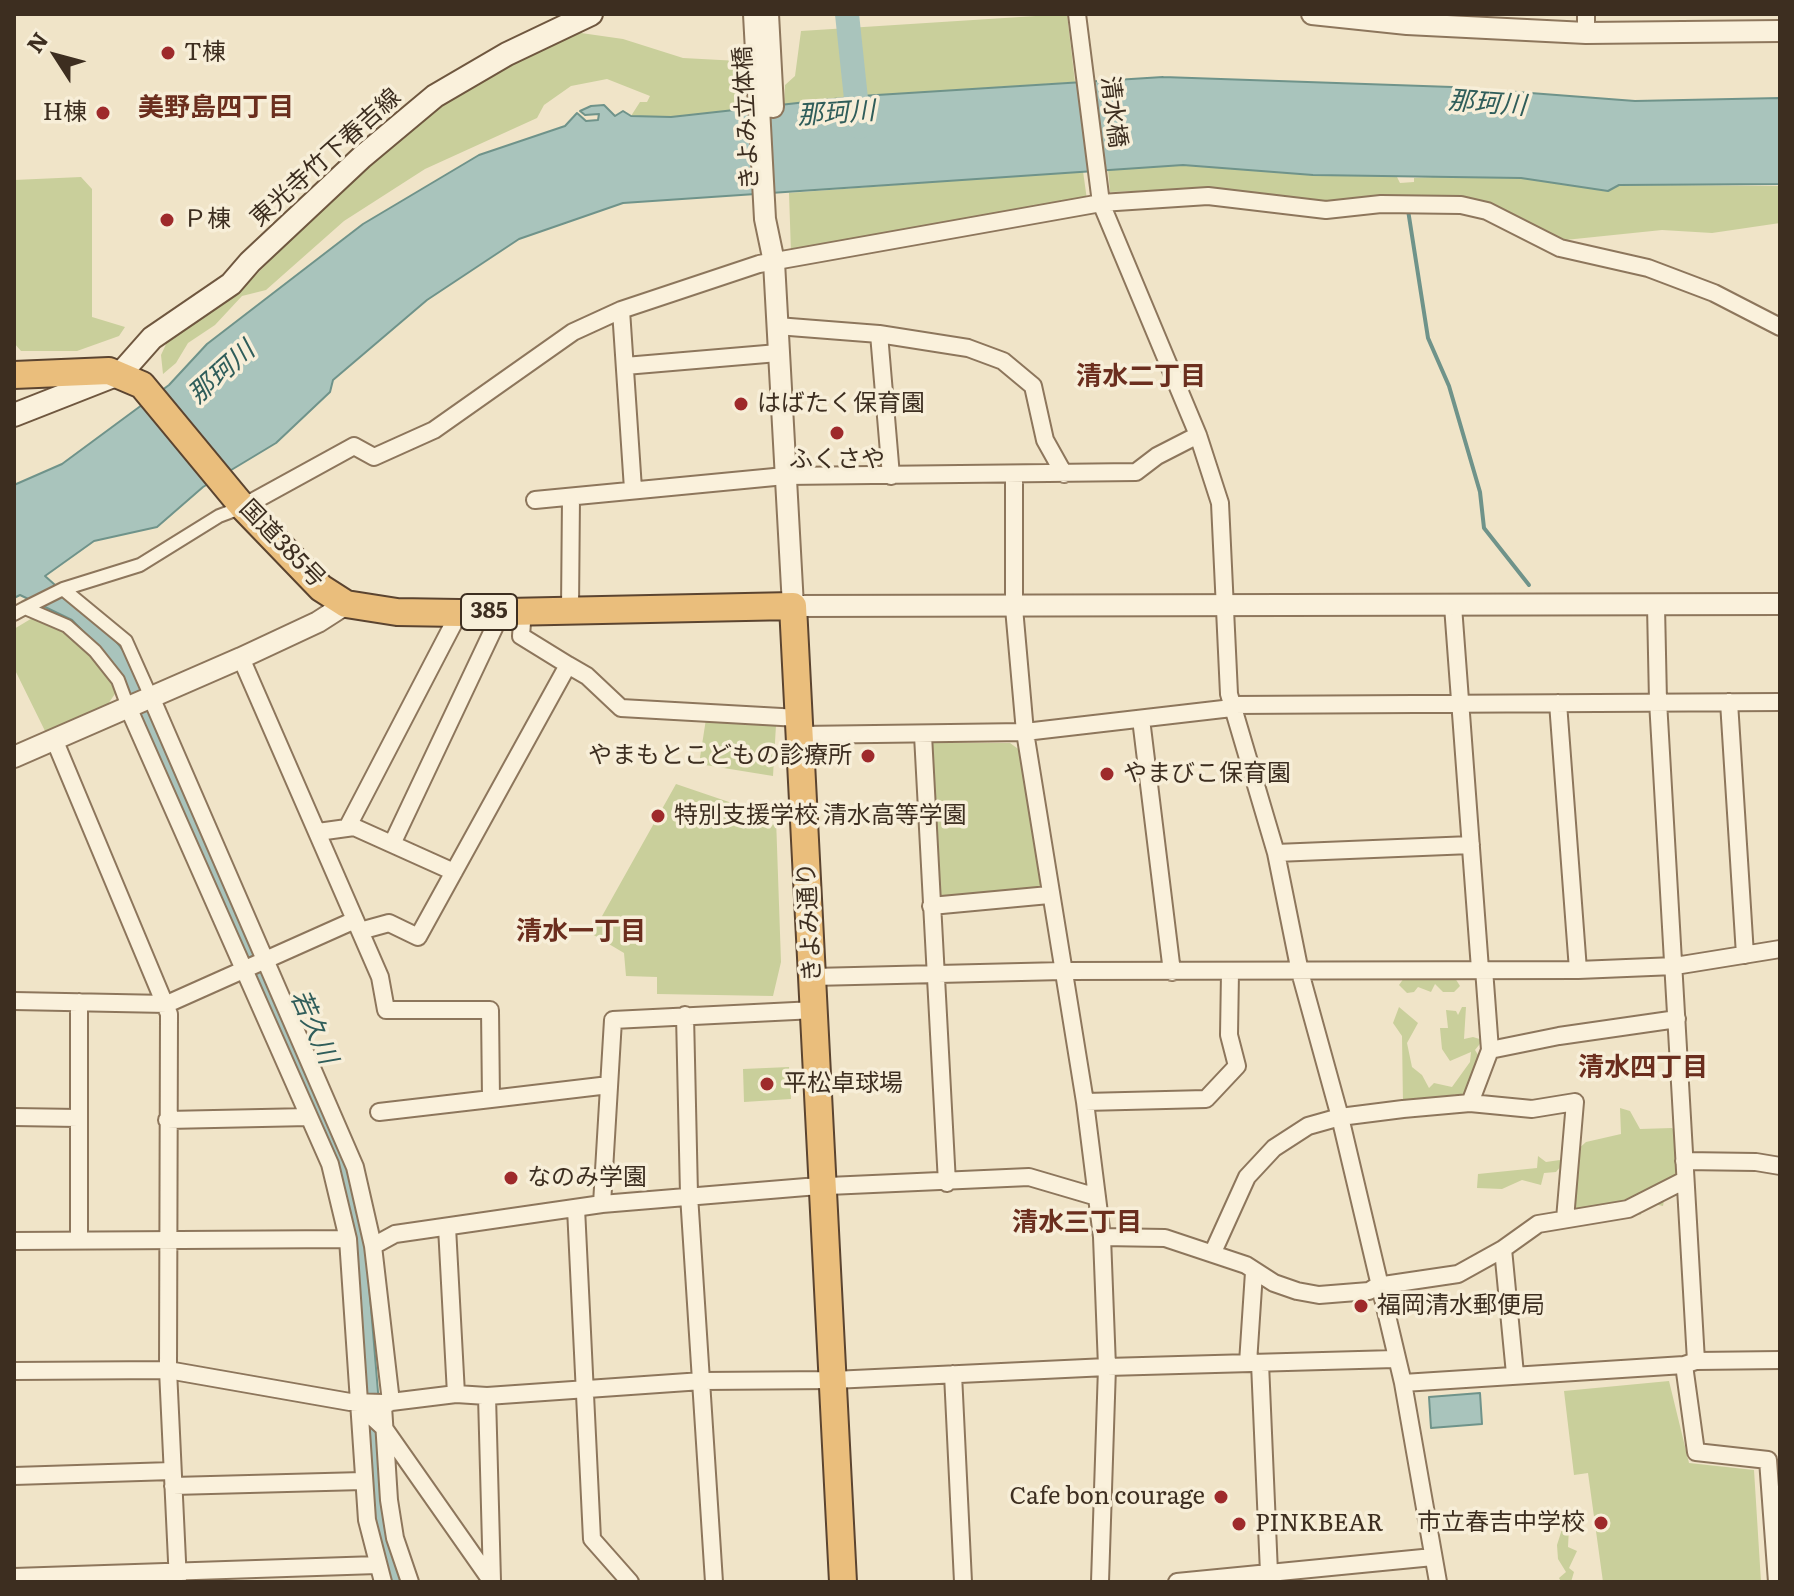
<!DOCTYPE html>
<meta charset="utf-8">
<style>
body{margin:0}
#map{position:relative;width:1794px;height:1596px;overflow:hidden;background:#f0e4c8;font-family:Literata,serif}
canvas{display:block}
.frame{position:absolute;inset:0;border:16px solid #3d2e20;pointer-events:none}
.north{position:absolute;left:16px;top:16px;width:80px;height:80px;-webkit-text-stroke:6px #f7eed8;paint-order:stroke;rotate:306deg;font-size:22px;font-weight:700;line-height:32px;text-align:center;color:#3d2e20}
.north::after{content:'';display:block;margin:auto;width:28px;height:36px;background:#3d2e20;clip-path:polygon(50% 0,100% 100%,50% 72%,0 100%)}
</style>
<div id="map">
<canvas width="1794" height="1596"></canvas>
<div class="frame"></div>
<div class="north">N</div>
</div>
<script>
const ctx = document.querySelector('canvas').getContext('2d');
ctx.lineJoin = 'round';
function fill(path, color) { ctx.fillStyle = color; ctx.fill(path, 'evenodd'); }
const shape = rows => new Path2D(rows.map(r => 'M' + r).join(''));
function stroke(path, color, width, dash) { ctx.strokeStyle = color; ctx.lineWidth = width; ctx.lineCap = dash ? 'butt' : 'round'; ctx.setLineDash(dash || []); ctx.stroke(path); }
function drawText(font, color, halo, rows, align = 'center') {
  ctx.font = font + ' Literata,"Noto Sans JP",serif'; ctx.lineWidth = 7; ctx.setLineDash([]); ctx.textBaseline = 'middle'; ctx.strokeStyle = halo; ctx.fillStyle = color; for (const [text, x, y, turn = 0] of rows) {
    ctx.save(); ctx.translate(x, y); ctx.rotate((+turn || 0) * Math.PI / 180); ctx.textAlign = isNaN(turn) ? turn : align; if (halo) ctx.strokeText(text, 0, 0); ctx.fillText(text, 0, 0); ctx.restore();
  }
}
fill(shape([
 [1067,14,1075,82,861,96,784,105,785,85,795,76,801,31],
 [574,32,623,39,683,58,739,61,741,111,670,117,631,116,640,102,647,102,650,96,607,79,571,86,544,105,537,118,425,169,344,221,266,290,242,296,215,325,188,343,176,363,163,374,161,355,168,340,235,296,356,174,438,104],
 [1183,165,1397,177,1400,183,1414,182,1414,178,1453,176,1521,178,1607,191,1618,185,1780,186,1780,223,1712,233,1662,230,1565,240,1498,207,1467,198,1323,204,1252,192,1189,189,1110,192,1108,169],
 [1083,171,1087,200,791,253,789,193],
 [81,177,92,189,92,317,125,327,119,336,77,351,21,351,14,343,14,180],
 [34,617,66,631,91,655,117,691,108,704,46,733,14,668,14,629],
 [706,719,776,725,773,776,699,764],
 [930,743,1010,743,1021,751,1043,891,936,901],
 [676,784,776,818,781,962,773,996,657,994,657,977,626,976,624,953,592,934],
 [1404,978,1455,978,1460,986,1454,992,1443,992,1435,984,1431,992,1418,987,1414,992,1407,993,1399,985],
 [1399,1007,1418,1023,1407,1043,1412,1067,1422,1075,1429,1088,1434,1083,1452,1087,1470,1062,1471,1052,1450,1061,1442,1049,1440,1028,1448,1028,1446,1010,1456,1011,1458,1015,1462,1007,1466,1007,1464,1039,1473,1037,1483,1040,1475,1050,1480,1058,1474,1066,1479,1077,1470,1096,1459,1099,1454,1094,1453,1099,1431,1098,1420,1107,1403,1105,1402,1036,1393,1023],
 [789,1067,791,1099,744,1102,743,1069],
 [1620,1108,1630,1111,1640,1129,1672,1128,1679,1135,1682,1171,1665,1195,1663,1206,1649,1203,1638,1208,1641,1215,1633,1212,1565,1215,1561,1166,1556,1172,1544,1173,1541,1185,1522,1180,1502,1189,1477,1188,1478,1174,1537,1168,1538,1156,1546,1162,1567,1159,1586,1142,1621,1134],
 [1669,1381,1689,1463,1754,1470,1761,1582,1603,1582,1588,1473,1574,1475,1564,1391],
 [1563,1526,1569,1527,1568,1547,1577,1551,1569,1568,1574,1572,1571,1582,1561,1582,1559,1578,1566,1572,1558,1559,1557,1545]
]), '#c9cf9b');
const water = shape([
 [1163,77,1452,87,1635,101,1780,98,1780,184,1619,185,1608,191,1521,178,1313,175,1183,165,623,203,519,239,427,300,333,380,330,392,276,443,203,487,157,527,94,541,45,576,111,635,136,667,346,1156,366,1248,387,1500,407,1582,387,1582,374,1544,335,1160,99,648,72,620,20,595,14,598,14,485,62,464,169,385,207,344,363,224,479,155,565,126,577,113,586,121,598,120,599,114,585,115,580,111,591,106,604,105,615,116,623,111,631,116,671,117,861,96,1163,77],
 [1480,1393,1482,1424,1431,1428,1429,1397,1480,1393]
]);
fill(water, '#a9c4bc');
stroke(water, '#6f938a', 2);
stroke(shape([
 [1408,210,1428,338,1449,386,1480,492,1484,528,1529,585]
]), '#6f938a', 4);
stroke(shape([
 [847,14,859,127]
]), '#a9c4bc', 24);
const pedestrian = shape([
 [63,589,126,641,151,697],
 [25,608,63,589,140,565,219,516,243,507],
 [14,614,25,608,67,626,95,651,118,680,128,707]
]);
const minor = shape([
 [1077,14,1101,203,1198,435,1220,503,1229,694,1276,853,1300,972,1340,1117,1403,1383,1438,1582],
 [1586,33,1586,14],
 [621,310,633,489],
 [777,326,879,334,968,348,1003,361,1033,386,1045,440,1064,474],
 [879,334,891,476],
 [625,366,778,353],
 [1014,476,1014,608,1025,732,1085,1102,1102,1237,1107,1367,1100,1582],
 [535,500,785,476,1136,472,1157,456,1198,435],
 [243,507,354,446,374,457,434,430,573,332,621,310,759,264,1101,203,1208,196,1326,210,1381,204,1461,205,1487,211,1560,248,1648,268,1714,293,1780,327],
 [1453,606,1480,969],
 [1656,606,1658,701,1696,1361],
 [570,609,571,497],
 [241,658,380,977,386,1010,490,1010,491,1099,609,1085],
 [568,665,587,676,621,708,799,718],
 [151,697,355,1167,373,1246,391,1402,383,1406,389,1500,395,1538,410,1582],
 [1729,702,1745,955],
 [1558,703,1578,970],
 [1232,705,1780,702],
 [128,707,330,1164,348,1239,367,1520,383,1582],
 [1141,719,1172,972],
 [800,735,1025,732,1232,708],
 [923,735,947,1183],
 [54,739,169,1014,168,1370,178,1582],
 [347,828,459,613],
 [318,832,354,827,454,872],
 [392,844,495,626,497,612],
 [1276,853,1471,845],
 [931,906,1049,895],
 [360,931,389,923,418,937,568,665,521,636,523,610],
 [813,977,1063,971,1578,970,1675,966,1780,949],
 [14,1001,167,1004,355,920],
 [685,1015,689,1195,714,1582],
 [1490,1050,1559,1036,1677,1019],
 [1085,1102,1206,1099,1237,1066,1229,1035,1230,972],
 [1470,1103,1490,1050,1484,969],
 [379,1112,491,1099],
 [14,1117,78,1118],
 [167,1120,309,1117],
 [1684,1161,1756,1162,1780,1166],
 [602,1204,613,1020,815,1010],
 [576,1208,592,1539,630,1582],
 [447,1227,456,1394],
 [1102,1237,1165,1238,1246,1265,1274,1283,1297,1291,1319,1295,1369,1291,1377,1286,1458,1274,1503,1249],
 [79,1240,79,1002],
 [14,1241,348,1239],
 [373,1246,395,1234,602,1204,806,1187,1029,1177,1097,1197],
 [1213,1252,1247,1177,1274,1148,1308,1126,1340,1117,1403,1109,1470,1103,1532,1109,1575,1102,1565,1219],
 [1248,1363,1254,1272],
 [1260,1363,1269,1573],
 [1684,1365,1696,1452,1768,1460,1777,1582],
 [14,1371,168,1370,350,1402,383,1403,456,1394,487,1396,702,1381,833,1380,1107,1367,1395,1359],
 [953,1374,963,1582],
 [1515,1374,1503,1249,1538,1224,1628,1209,1685,1180],
 [1403,1383,1684,1365,1696,1361,1780,1360],
 [487,1396,492,1581],
 [357,1403,384,1428,492,1582],
 [14,1476,172,1471],
 [173,1486,363,1481],
 [14,1577,377,1565],
 [1177,1582,1433,1557]
]);
const tertiary = shape([
 [754,14,765,219,774,262,793,606,1780,604],
 [768,14,773,107],
 [1312,14,1407,24,1586,33,1780,31],
 [14,757,241,658,318,622,346,604]
]);
const secondary = shape([
 [14,415,121,373,152,338,231,284,250,262,362,157,435,96,507,54,591,14]
]);
const trunk = shape([
 [14,375,109,371,142,385,243,507,321,588,346,604,397,612,459,613,793,606,843,1582]
]);
stroke(pedestrian, '#8d765c', 16);
stroke(minor, '#8d765c', 20);
stroke(tertiary, '#8d765c', 24);
stroke(secondary, '#6f573f', 26);
stroke(trunk, '#5b4430', 30);
stroke(pedestrian, '#faf1dc', 12);
stroke(minor, '#faf1dc', 16);
stroke(tertiary, '#faf1dc', 20);
stroke(secondary, '#faf1dc', 22);
stroke(trunk, '#eabe7c', 26);
for (const [x, y, r, color] of [
 [168,53,8,"#9e2a2b"],
 [103,113,8,"#9e2a2b"],
 [167,220,8,"#9e2a2b"],
 [741,404,8,"#9e2a2b"],
 [837,433,8,"#9e2a2b"],
 [868,756,8,"#9e2a2b"],
 [1107,774,8,"#9e2a2b"],
 [658,816,8,"#9e2a2b"],
 [767,1084,8,"#9e2a2b"],
 [511,1178,8,"#9e2a2b"],
 [1361,1306,8,"#9e2a2b"],
 [1221,1497,8,"#9e2a2b"],
 [1601,1523,8,"#9e2a2b"],
 [1239,1524,8,"#9e2a2b"]
]) { const dot = new Path2D(); dot.arc(x, y, r, 0, 2 * Math.PI); ctx.fillStyle = color; ctx.fill(dot); stroke(dot, '#f7eed8', 3); }
for (const [x, y, w] of [
 [489,612,56]
]) { const box = new Path2D(); box.roundRect(x - w / 2, y - 18, w, 36, 6); ctx.fillStyle = '#f7eed8'; ctx.fill(box); stroke(box, '#3d2e20', 2); }
drawText('bold 22px', '#3d2e20', null, [
 ["385",489,612]
]);
drawText('24px', '#3d2e20', '#f7eed8', [
 ["T棟",184,53],
 ["H棟",87,113,"right"],
 ["Ｐ棟",183,220],
 ["はばたく保育園",757,404],
 ["ふくさや",837,460,"center"],
 ["やまもとこどもの診療所",852,756,"right"],
 ["やまびこ保育園",1123,774],
 ["特別支援学校 清水高等学園",674,816],
 ["平松卓球場",783,1084],
 ["なのみ学園",527,1178],
 ["福岡清水郵便局",1377,1306],
 ["Cafe bon courage",1205,1497,"right"],
 ["市立春吉中学校",1585,1523,"right"],
 ["PINKBEAR",1255,1524]
], 'left');
drawText('24px', '#3d2e20', '#f7eed8', [
 ["清水橋",1113,112,83],
 ["きよみ立体橋",747,118,-93],
 ["東光寺竹下春吉線",326,158,-42],
 ["国道385号",282,544,46],
 ["きよみ通り",810,922,-93]
]);
drawText('italic 26px', '#2f5d5a', '#f7eed8', [
 ["那珂川",1487,104,4],
 ["那珂川",836,114,-4],
 ["那珂川",222,373,-42],
 ["若久川",313,1027,66]
]);
drawText('bold 26px', '#6b2e1e', '#f7eed8', [
 ["美野島四丁目",216,108],
 ["清水二丁目",1141,377],
 ["清水一丁目",581,932],
 ["清水四丁目",1643,1068],
 ["清水三丁目",1077,1223]
]);
</script>
